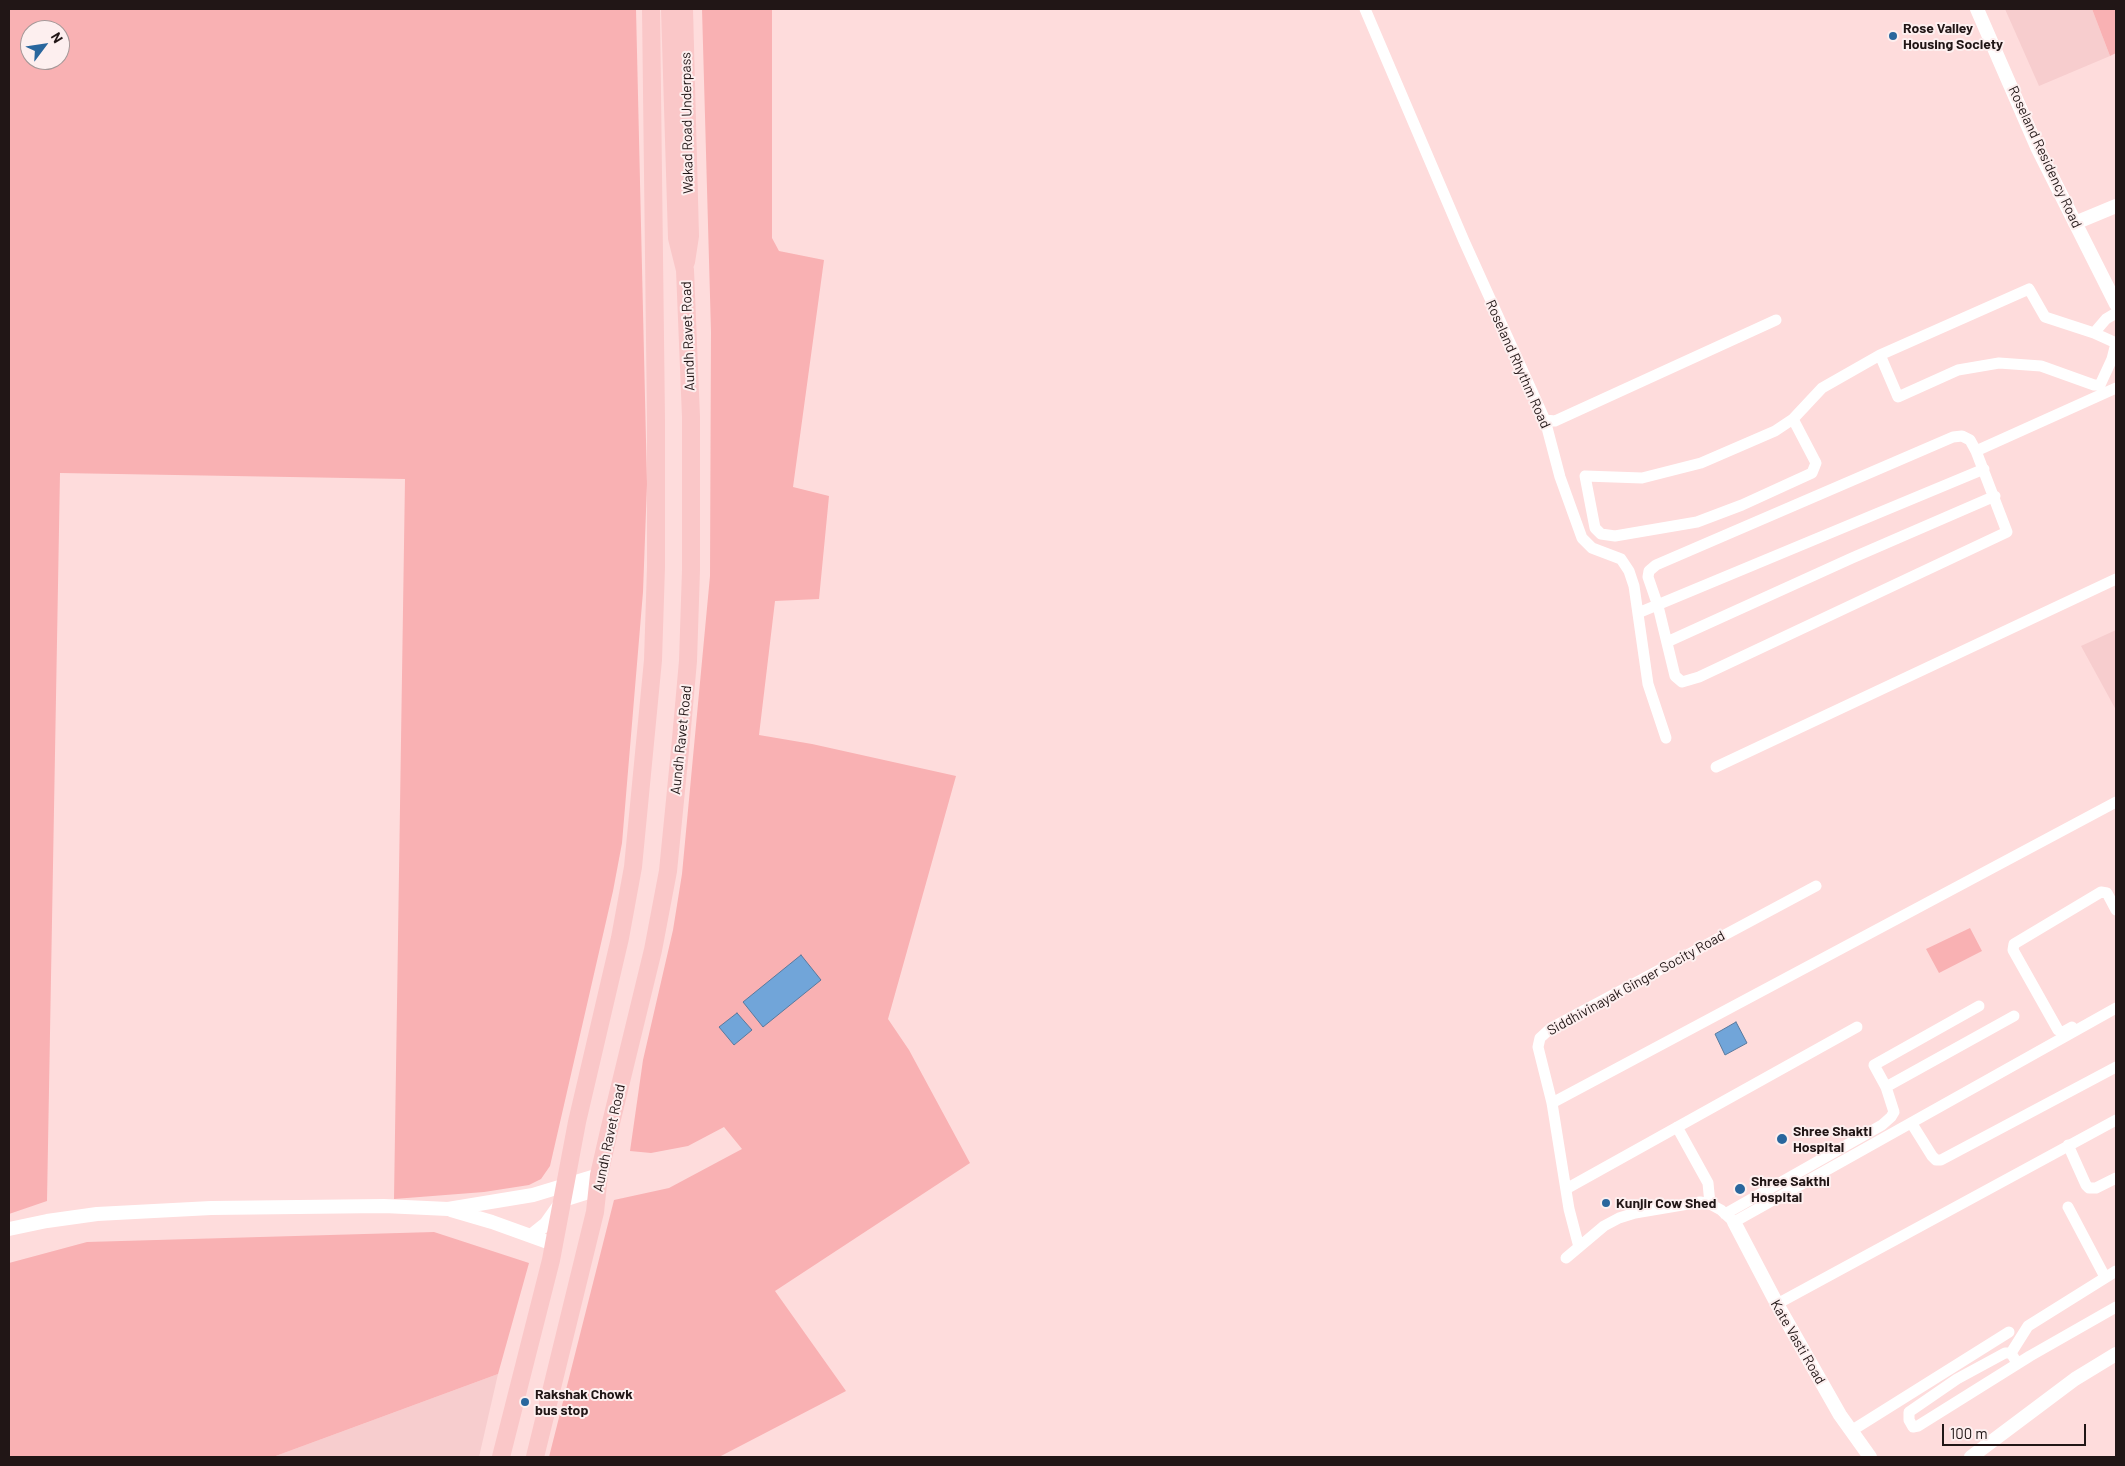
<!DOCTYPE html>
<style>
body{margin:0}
#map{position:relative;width:2125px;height:1466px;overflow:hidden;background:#fedcdc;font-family:Barlow,sans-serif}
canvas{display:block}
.frame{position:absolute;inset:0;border:10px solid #211616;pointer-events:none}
.north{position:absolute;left:20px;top:20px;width:50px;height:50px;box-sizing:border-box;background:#fdefef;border:1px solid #a59898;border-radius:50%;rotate:59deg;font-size:14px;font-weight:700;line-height:20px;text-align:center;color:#211616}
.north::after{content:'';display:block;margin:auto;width:18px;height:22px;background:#29669d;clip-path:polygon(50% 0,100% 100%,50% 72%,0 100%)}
.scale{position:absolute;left:1942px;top:1424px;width:144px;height:22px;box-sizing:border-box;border:2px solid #211616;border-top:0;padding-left:6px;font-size:15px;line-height:18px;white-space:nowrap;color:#211616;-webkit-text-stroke:4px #fdefef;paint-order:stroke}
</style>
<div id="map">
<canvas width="2125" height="1466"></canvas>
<div class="frame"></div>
<div class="north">N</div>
<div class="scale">100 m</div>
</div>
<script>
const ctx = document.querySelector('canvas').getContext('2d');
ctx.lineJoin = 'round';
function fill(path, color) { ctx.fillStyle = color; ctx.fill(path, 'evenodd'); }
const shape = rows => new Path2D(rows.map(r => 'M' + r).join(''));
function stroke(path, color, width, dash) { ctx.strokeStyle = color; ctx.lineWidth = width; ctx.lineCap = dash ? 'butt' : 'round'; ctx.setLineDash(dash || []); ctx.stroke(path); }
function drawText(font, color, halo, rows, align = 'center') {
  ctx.font = font + ' Barlow,sans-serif'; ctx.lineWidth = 4; ctx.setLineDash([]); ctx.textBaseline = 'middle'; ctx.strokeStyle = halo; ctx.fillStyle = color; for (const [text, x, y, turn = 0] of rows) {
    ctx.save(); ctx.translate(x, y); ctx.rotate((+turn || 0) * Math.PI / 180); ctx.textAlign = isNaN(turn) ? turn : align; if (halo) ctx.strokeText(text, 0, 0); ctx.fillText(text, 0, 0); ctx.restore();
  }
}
fill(shape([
 [2005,9,2092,9,2110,56,2039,86],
 [2116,630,2116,710,2081,646],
 [498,1374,479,1457,273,1457]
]), '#f7cdce');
fill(shape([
 [9,9,636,9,647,484,643,592,622,843,613,891,550,1166,541,1179,529,1185,484,1192,394,1199,405,479,60,473,47,1201,9,1214],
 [30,30,60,30,60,60,30,60],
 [702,9,772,9,772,238,779,251,824,260,793,487,829,496,819,599,775,601,759,735,812,744,956,776,888,1019,909,1050,970,1163,775,1291,846,1391,719,1457,549,1457,614,1200,669,1188,742,1149,724,1127,688,1146,651,1153,630,1151,643,1060,673,930,682,874,710,576,711,332],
 [2092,9,2116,9,2116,53,2110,56],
 [1970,928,1982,951,1939,973,1926,949],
 [434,1232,529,1263,498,1374,273,1457,9,1457,9,1263,87,1242]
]), '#f9b1b3');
const water = shape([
 [801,955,821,980,763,1027,743,1002,801,955],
 [737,1013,752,1030,734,1045,719,1027,737,1013],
 [1736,1022,1747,1043,1725,1055,1715,1034,1736,1022]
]);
fill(water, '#71a5d9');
stroke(water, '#597a9e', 1);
stroke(shape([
 [1365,9,1464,241,1545,420,1560,477,1582,538,1592,548,1621,559,1629,571,1634,586,1648,684,1666,738],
 [2094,333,2116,343],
 [1880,355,1898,397,1958,370,1999,363,2041,366,2094,385,2100,385,2112,359,2116,343],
 [1793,419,1816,463,1812,473,1742,505,1697,522,1615,536,1601,534,1595,528,1585,476,1642,478,1701,463,1775,431,1793,419,1822,388,1880,355,2029,289,2045,317,2094,333,2106,319,2116,313],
 [1545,420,1555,421,1776,320],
 [1976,451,1970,440,1962,436,1953,437,1656,565,1649,571,1648,577,1658,606,1675,676,1682,682,1699,677,2007,532,1976,451,2116,388],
 [1638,613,1984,469],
 [1667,642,1852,558,1995,496],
 [1716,767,2116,579],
 [2072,1027,2063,1032,2058,1030,2013,950,2014,944,2101,892,2107,893,2116,910],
 [1886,1087,1874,1065,1979,1006],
 [1552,1103,2116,802],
 [1912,1124,1932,1156,1936,1160,1941,1160,2116,1067],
 [1677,1127,1708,1183,1710,1204],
 [2068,1145,2086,1185,2089,1188,2096,1188,2116,1178],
 [1566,1189,1857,1027],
 [2068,1207,2105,1277],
 [1725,1214,1882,1125,1891,1117,1894,1112,1886,1087,2014,1016],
 [1579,1247,1569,1209,1552,1103,1538,1047,1540,1038,1551,1028,1816,886],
 [1566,1258,1604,1226,1619,1218,1635,1213,1700,1202,1710,1204,1721,1210,1734,1222,2116,1008],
 [1777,1304,2116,1120],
 [2011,1353,2028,1326,2116,1271],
 [2017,1363,2011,1353,2005,1353,1957,1379,1909,1412,1909,1420,1913,1427,1918,1426,2030,1356,2116,1307],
 [1851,1431,2009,1332]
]), '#fff', 11);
stroke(shape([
 [1977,9,2037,147,2116,304],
 [2075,223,2116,206],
 [451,1210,492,1222,553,1244],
 [1734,1222,1777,1304,1840,1415,1870,1457],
 [9,1229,47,1221,97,1214,211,1208,384,1206,448,1209,533,1195,599,1175],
 [531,1236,546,1224,563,1200,598,1189],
 [1971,1457,2075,1379,2116,1354]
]), '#fff', 14);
stroke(shape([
 [684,9,690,236,686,262],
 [501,1457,551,1260,577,1122,620,938,633,867,653,660,656,567,656,420,651,9],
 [535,1457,595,1212,599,1175,609,1131,653,950,668,871,680,750,688,661,691,570,691,417,685,270,677,238,670,9]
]), '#fac7c8', 18);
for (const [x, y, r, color] of [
 [1893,36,5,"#29669d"],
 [1782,1139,6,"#29669d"],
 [1740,1189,6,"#29669d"],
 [1606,1203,5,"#29669d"],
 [525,1402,5,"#29669d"]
]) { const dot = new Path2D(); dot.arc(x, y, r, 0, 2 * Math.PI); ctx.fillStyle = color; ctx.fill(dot); stroke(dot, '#fdefef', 2); }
drawText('bold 14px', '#211616', '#fdefef', [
 ["Rose Valley",1903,28],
 ["Housing Society",1903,44],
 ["Shree Shakti",1793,1131],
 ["Hospital",1793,1147],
 ["Shree Sakthi",1751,1181],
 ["Hospital",1751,1197],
 ["Kunjir Cow Shed",1616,1203],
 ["Rakshak Chowk",535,1394],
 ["bus stop",535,1410]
], 'left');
drawText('14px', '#211616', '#fdefef', [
 ["Wakad Road Underpass",687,123,-91],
 ["Roseland Residency Road",2045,157,65],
 ["Aundh Ravet Road",688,336,-92],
 ["Roseland Rhythm Road",1518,364,66],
 ["Aundh Ravet Road",681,740,-84],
 ["Siddhivinayak Ginger Socity Road",1636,983,-29],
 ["Aundh Ravet Road",609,1138,-78],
 ["Kate Vasti Road",1798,1342,60]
]);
</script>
